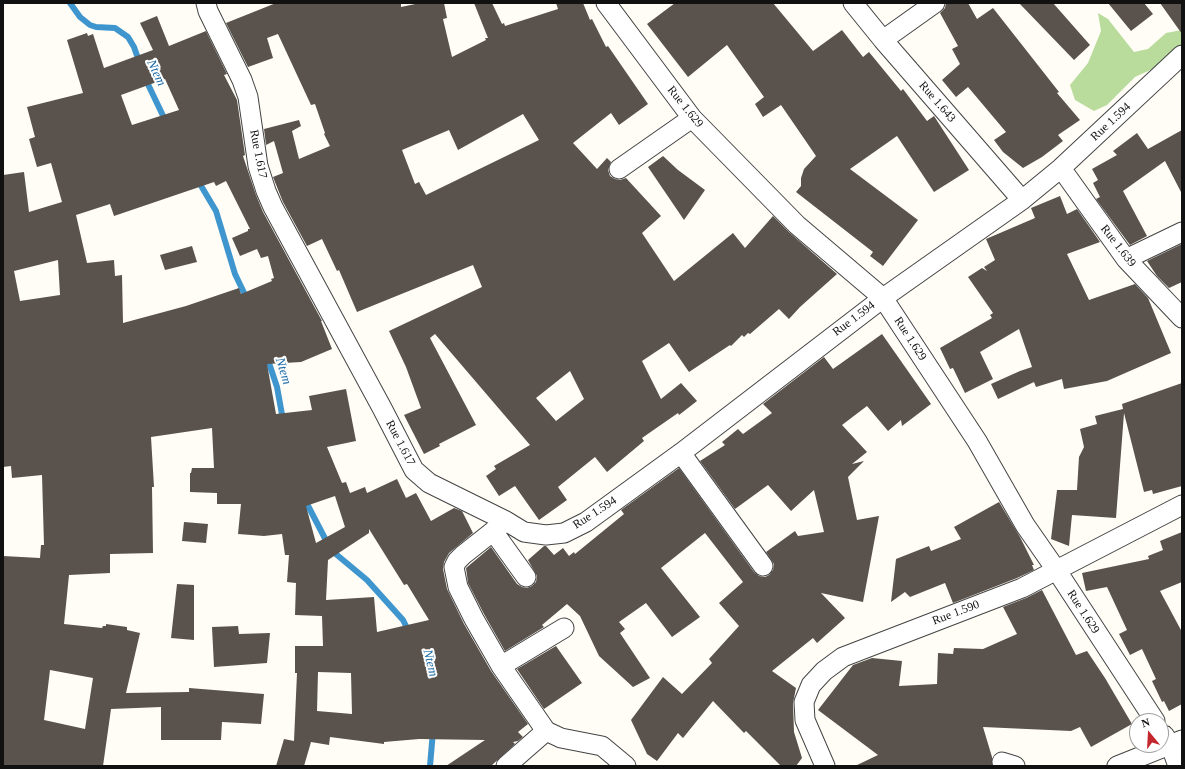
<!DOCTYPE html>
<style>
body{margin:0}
#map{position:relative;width:1185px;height:769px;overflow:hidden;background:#fffdf5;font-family:"Times New Roman",serif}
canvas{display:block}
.frame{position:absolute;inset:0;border:4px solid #111;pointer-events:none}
.north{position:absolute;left:1129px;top:713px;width:40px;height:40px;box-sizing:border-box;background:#fff;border:1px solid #a0a0a0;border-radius:50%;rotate:342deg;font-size:11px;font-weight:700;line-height:16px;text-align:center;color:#111}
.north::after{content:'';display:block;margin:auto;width:14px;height:18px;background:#c4262e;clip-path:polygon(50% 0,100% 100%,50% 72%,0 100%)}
</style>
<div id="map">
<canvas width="1185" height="769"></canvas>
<div class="frame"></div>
<div class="north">N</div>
</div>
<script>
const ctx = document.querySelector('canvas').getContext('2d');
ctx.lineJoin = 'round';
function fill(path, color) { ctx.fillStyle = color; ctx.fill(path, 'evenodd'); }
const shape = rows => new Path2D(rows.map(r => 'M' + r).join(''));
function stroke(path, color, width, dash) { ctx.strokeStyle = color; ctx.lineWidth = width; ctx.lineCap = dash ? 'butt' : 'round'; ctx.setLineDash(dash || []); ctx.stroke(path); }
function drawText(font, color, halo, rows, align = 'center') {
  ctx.font = font + ' "Times New Roman",serif'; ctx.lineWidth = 4; ctx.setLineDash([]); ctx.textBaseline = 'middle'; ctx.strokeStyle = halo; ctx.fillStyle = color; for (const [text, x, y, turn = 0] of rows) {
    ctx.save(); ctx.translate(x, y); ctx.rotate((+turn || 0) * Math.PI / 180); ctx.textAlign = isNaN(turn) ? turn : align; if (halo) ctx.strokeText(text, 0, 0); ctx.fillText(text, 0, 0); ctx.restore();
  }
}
fill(shape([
 [1098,13,1108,19,1134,52,1148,49,1166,33,1182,30,1182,49,1172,60,1135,77,1107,105,1094,111,1075,100,1070,85,1088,63,1101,31]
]), '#b9dc9c');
stroke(shape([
 [70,3,80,17,90,25,96,27,115,28,128,37,134,47,140,64],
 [145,78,166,122],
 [197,179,216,211,235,274,247,299],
 [267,357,277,387,283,420],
 [305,500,331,550,367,580,403,620,409,632],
 [430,766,433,731]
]), '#3f96cf', 6);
fill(shape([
 [276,3,401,3,401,7,420,3,444,3,447,18,443,19,452,57,486,40,485,38,488,38,474,3,492,3,502,24,504,23,505,26,558,9,556,3,583,3,590,20,592,19,606,47,608,46,648,104,619,125,611,113,573,143,597,169,607,158,611,162,608,170,610,176,615,179,620,180,626,178,661,216,642,233,674,281,733,233,745,248,773,216,790,233,837,274,800,307,789,319,779,309,750,334,748,333,744,337,742,335,731,346,730,345,689,372,669,343,642,361,661,399,681,383,697,401,679,415,678,413,642,438,644,441,607,472,595,457,558,487,567,500,539,520,515,486,499,496,486,476,496,469,494,466,530,445,435,334,430,338,476,425,439,444,440,446,424,454,404,415,421,408,406,367,389,331,482,287,473,265,357,312,339,270,337,271,322,239,307,246,283,202,273,177,283,173,274,141,266,145,264,129,299,120,301,126,292,131,299,159,330,146,324,134,325,133,315,104,311,105,278,34,267,38,273,58,248,67,226,23],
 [523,114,539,140,426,195,419,182,415,184,402,150,449,130,458,150],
 [570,371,584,399,556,421,536,398],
 [675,3,773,3,813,51,842,30,863,57,869,52,901,91,903,89,927,121,934,116,969,170,934,192,897,136,850,169,918,220,883,266,870,256,873,252,796,192,801,186,801,178,804,169,816,156,781,105,763,117,755,104,764,97,727,45,688,77,647,24],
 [946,3,968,3,977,19,993,8,1059,92,1057,93,1080,120,1058,135,1063,141,1042,157,1023,168,1003,152,994,140,1006,132,968,87,956,97,942,80,960,64,952,49,958,46,940,13,945,8],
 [1019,3,1053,3,1090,45,1074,60],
 [1108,3,1144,3,1153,14,1131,31],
 [1160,3,1182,3,1182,34],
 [157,16,169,46,206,31,227,74,224,75,237,100,245,155,243,156,256,195,263,212,322,321,321,321,332,349,301,362,267,364,276,414,312,410,309,396,346,389,356,441,327,447,342,483,346,482,350,493,365,487,367,493,397,479,406,498,416,493,431,521,454,508,462,511,473,533,449,553,444,562,443,569,447,589,464,624,491,671,528,724,518,732,523,737,518,741,513,742,515,744,491,766,446,766,485,740,419,739,384,742,384,744,330,737,329,745,311,742,304,766,276,766,284,739,294,741,297,673,295,673,295,646,323,646,322,616,295,615,296,583,287,582,289,555,285,555,282,534,264,536,238,534,241,504,217,504,217,493,190,492,190,473,191,473,192,468,214,468,212,428,151,437,154,487,152,487,153,553,110,554,110,573,69,575,64,624,102,628,103,626,106,626,106,624,127,627,127,630,140,633,126,693,189,692,189,688,264,694,261,724,222,722,221,740,161,740,161,707,111,709,103,766,3,766,3,556,40,558,41,545,44,545,42,475,12,478,11,466,3,467,3,175,24,172,29,212,62,202,51,163,37,167,29,139,35,137,27,107,83,93,67,40,87,33,88,36,93,34,104,68,153,50,140,23],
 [165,79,179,110,132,125,121,95],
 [226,181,250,229,248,229,248,231,232,238,240,256,257,249,261,258,268,256,274,278,271,279,272,281,241,294,239,288,186,306,123,323,122,275,115,276,114,260,87,263,76,215,110,204,114,216,214,182,216,186],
 [58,260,60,295,20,301,14,271],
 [335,496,345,527,316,543,306,506],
 [369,529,404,585,407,584,429,620,377,632,374,597,326,600,328,560,369,533],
 [50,670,93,678,85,729,44,720],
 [318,672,351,673,352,714,317,711],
 [1182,130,1182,194,1165,161,1123,191,1147,236,1130,245,1096,199,1100,197,1093,183,1098,180,1092,169,1117,155,1113,151,1137,133,1148,149],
 [663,156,678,170,705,190,684,220,648,167],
 [1060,196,1067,214,1077,209,1100,242,1067,254,1089,300,1135,284,1148,298,1171,353,1107,381,1064,389,1062,379,1036,387,1034,382,998,399,991,384,1020,371,1032,367,1019,329,980,352,993,379,965,393,953,368,950,369,940,348,992,318,990,315,993,313,968,277,982,268,987,271,984,267,995,260,986,239,1035,218,1031,208],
 [1182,244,1182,282,1169,288,1157,276,1147,261],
 [192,246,197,262,165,270,160,255],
 [882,334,931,404,902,426,901,420,888,431,867,406,842,425,867,452,852,464,864,461,848,477,857,520,879,516,863,602,821,593,845,618,817,643,813,638,772,671,796,688,793,703,794,732,802,758,796,766,781,766,746,731,744,733,713,701,683,738,678,733,657,761,647,754,631,720,663,677,682,694,712,663,709,659,739,626,719,603,743,582,705,533,661,568,700,617,672,637,646,603,619,622,625,629,620,633,650,678,633,687,599,656,580,616,567,604,542,625,544,627,505,651,484,614,468,583,466,568,491,547,517,584,522,587,527,588,532,586,536,582,537,576,528,560,544,546,546,546,554,555,563,548,569,556,574,552,575,554,624,514,621,510,679,468,754,572,759,576,765,577,769,575,773,570,774,564,766,552,795,531,798,536,824,532,814,490,791,511,768,485,735,509,700,461,725,445,722,442,738,429,743,434,772,413,763,404,824,357,833,369],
 [1182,383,1182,486,1153,494,1152,490,1144,492,1124,413,1116,518,1072,515,1069,546,1051,539,1057,490,1077,490,1079,457,1084,447,1080,429,1097,424,1095,416,1123,409,1122,404],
 [999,502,1020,537,1034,565,1032,565,1034,570,1017,578,953,603,945,583,910,597,905,592,891,602,896,559,929,546,931,551,961,539,954,527],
 [184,522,208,524,206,543,182,541],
 [1182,532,1182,582,1160,591,1182,632,1182,704,1169,711,1164,701,1162,702,1152,681,1156,679,1142,649,1130,655,1119,634,1127,630,1107,587,1086,591,1082,573,1149,559,1148,556,1163,550,1160,541],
 [177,584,194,585,194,640,171,638],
 [1042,590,1076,655,1087,651,1105,678,1132,724,1091,747,1080,727,1071,731,983,727,992,757,992,766,855,766,878,755,818,710,853,665,872,658,902,661,899,686,937,684,938,653,953,654,954,648,983,649,1017,634,1003,607,1026,598],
 [238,626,239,634,270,633,267,663,214,667,212,627],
 [556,646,582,683,544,709,517,669]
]), '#5a524d');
const street = shape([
 [206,3,208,11,242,80,248,97,258,166,266,191,273,207,382,408,414,470,429,483,506,521,463,555,457,561,454,567,458,587,474,619,501,666,546,731,561,738,602,746,626,766],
 [606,3,692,118,797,225,883,298,977,441,1025,525,1057,571,1155,721],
 [853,3,883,40,1022,200],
 [883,40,935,3],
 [1061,168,1126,259,1182,318],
 [619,169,692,118],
 [1126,259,1182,232],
 [681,453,763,566],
 [506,521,524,532,546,535,564,533,586,522,681,453,883,298,1022,200,1061,168,1182,55],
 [493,531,526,577],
 [501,666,564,628],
 [1164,735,1170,744,1178,766],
 [1002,762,1015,766],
 [506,766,546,731],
 [825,766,805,720,804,702,811,685,824,671,843,657,1022,588,1182,505],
 [1117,766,1182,740]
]);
stroke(street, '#444', 21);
stroke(street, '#fff', 19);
drawText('12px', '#111', '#fff', [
 ["Rue 1.643",937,102,49],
 ["Rue 1.629",685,107,51],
 ["Rue 1.594",1111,122,-43],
 ["Rue 1.617",258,154,79],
 ["Rue 1.639",1118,246,52],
 ["Rue 1.594",854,319,-37],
 ["Rue 1.629",910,339,57],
 ["Rue 1.617",400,443,62],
 ["Rue 1.594",595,513,-33],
 ["Rue 1.629",1083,612,57],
 ["Rue 1.590",956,613,-21]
]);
drawText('italic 13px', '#1768a6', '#fff', [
 ["Ntem",156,73,65],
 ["Ntem",283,371,73],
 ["Ntem",430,663,77]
]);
</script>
